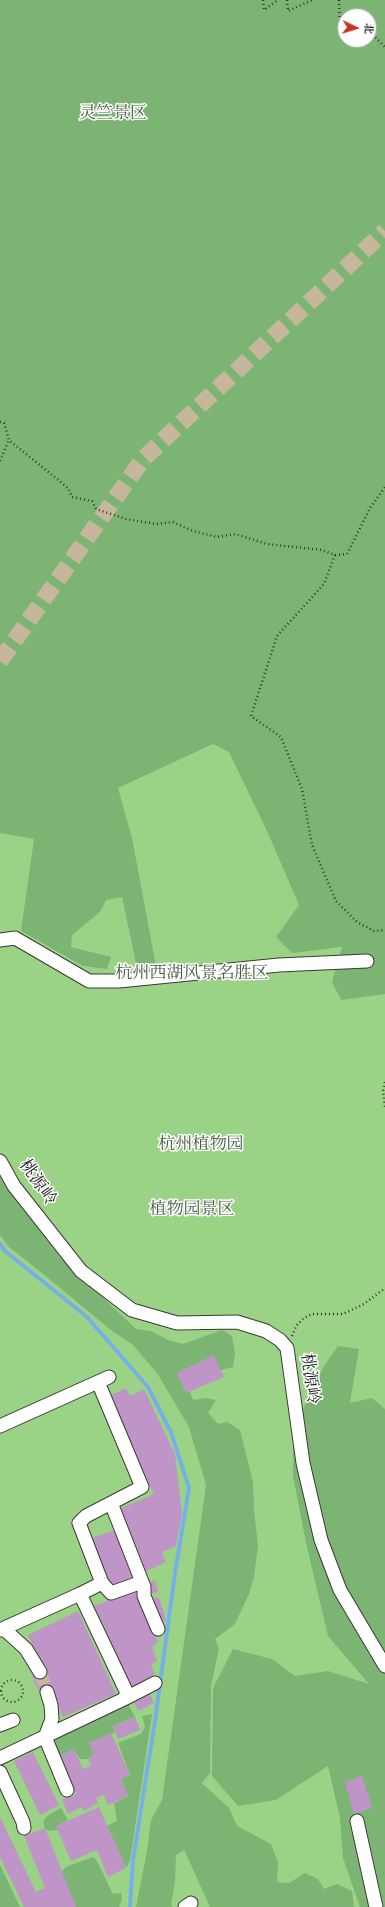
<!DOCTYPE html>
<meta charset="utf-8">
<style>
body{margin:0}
#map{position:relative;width:385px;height:1907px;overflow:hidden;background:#f0dcbb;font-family:Cardo,"Noto Serif SC",serif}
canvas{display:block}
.north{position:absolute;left:337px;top:8px;width:40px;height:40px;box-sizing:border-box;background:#fff;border:1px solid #a4a4a4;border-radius:50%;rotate:94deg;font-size:11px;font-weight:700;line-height:16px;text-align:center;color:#1c1c1c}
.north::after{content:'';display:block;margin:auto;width:14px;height:18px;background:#c8321e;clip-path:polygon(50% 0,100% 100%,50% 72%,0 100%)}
</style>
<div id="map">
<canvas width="385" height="1907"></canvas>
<div class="north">北</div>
</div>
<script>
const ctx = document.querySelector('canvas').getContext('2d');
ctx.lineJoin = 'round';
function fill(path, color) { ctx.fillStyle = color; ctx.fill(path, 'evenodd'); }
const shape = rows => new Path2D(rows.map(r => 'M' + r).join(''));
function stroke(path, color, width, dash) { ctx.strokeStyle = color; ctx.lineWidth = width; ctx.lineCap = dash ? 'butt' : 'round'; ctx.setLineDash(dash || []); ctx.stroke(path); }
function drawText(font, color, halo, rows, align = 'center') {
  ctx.font = font + ' Cardo,"Noto Serif SC",serif'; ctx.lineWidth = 3; ctx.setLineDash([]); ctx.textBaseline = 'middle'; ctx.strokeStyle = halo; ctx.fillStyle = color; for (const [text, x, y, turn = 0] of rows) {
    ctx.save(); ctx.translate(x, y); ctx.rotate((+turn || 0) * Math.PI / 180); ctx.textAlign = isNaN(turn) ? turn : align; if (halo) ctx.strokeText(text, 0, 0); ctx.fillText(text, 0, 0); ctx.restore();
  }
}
fill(shape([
 [0,0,385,0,385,1907,0,1907],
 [345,16,369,16,369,40,345,40]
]), '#9bd386');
fill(shape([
 [0,0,385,0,385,994,341,1000,332,982,342,947,292,953,276,937,299,905,267,831,229,752,213,744,118,788,132,838,156,966,137,968,122,897,106,900,100,912,72,935,71,947,111,957,107,969,83,966,21,931,34,839,0,833],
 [345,16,369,16,369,40,345,40],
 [0,1176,8,1190,60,1257,136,1329,151,1331,168,1340,183,1344,222,1330,232,1336,235,1353,233,1367,186,1379,193,1400,206,1398,216,1400,208,1413,218,1424,227,1422,240,1430,253,1482,254,1509,258,1546,254,1577,249,1594,235,1624,215,1639,219,1649,211,1686,210,1773,202,1783,229,1808,237,1826,271,1844,278,1862,277,1882,289,1883,305,1873,318,1879,324,1889,337,1884,352,1891,354,1907,210,1907,184,1850,176,1855,175,1881,171,1905,173,1907,136,1907,147,1851,151,1820,162,1800,206,1485,189,1427,157,1373,132,1344,112,1331,42,1273,9,1247,0,1235],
 [338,1346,359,1349,350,1403,372,1398,385,1409,385,1907,360,1907,343,1858,340,1818,328,1766,276,1800,238,1806,212,1776,213,1688,233,1649,272,1659,295,1676,328,1671,369,1684,328,1636,306,1543,293,1476,293,1430,324,1366],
 [128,1704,135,1717,113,1726,115,1732,89,1743,94,1755,88,1759,80,1759,74,1749,59,1757,54,1742,55,1738],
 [152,1714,130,1861,126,1868,107,1826,117,1821,114,1803,128,1796,121,1779,130,1775,118,1743,141,1734,145,1727,142,1716],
 [61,1808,68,1820,57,1826,58,1830,48,1831,45,1828,43,1821,47,1816],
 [93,1857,97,1861,113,1894,121,1893,122,1899,119,1907,76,1907,61,1872,66,1867],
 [0,1865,20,1907,0,1907]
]), '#7cb573');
stroke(shape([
 [0,1244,5,1251,87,1317,148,1387,171,1432,189,1488,175,1573,155,1721,133,1860,130,1907]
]), '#75b1e7', 4);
fill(shape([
 [214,1355,224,1377,186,1393,177,1373],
 [126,1388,130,1396,144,1389,175,1454,182,1513,176,1546,162,1552,166,1562,144,1572,117,1510,154,1494,109,1396],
 [116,1530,135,1580,113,1589,91,1538],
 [155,1580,158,1592,150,1594,148,1583],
 [135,1590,158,1642,152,1647,157,1661,151,1664,155,1674,132,1687,94,1606],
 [159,1597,166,1620,158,1623,151,1599],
 [78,1611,116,1694,63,1717,51,1690,40,1694,32,1676,44,1670,28,1635],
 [150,1694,154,1703,138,1711,134,1702],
 [135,1717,140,1730,118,1739,113,1726],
 [111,1733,130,1775,121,1779,128,1796,108,1805,104,1795,96,1798,98,1803,84,1811,82,1807,68,1814,62,1800,76,1794,59,1757,74,1749,83,1769,91,1766,88,1759,94,1755,89,1743],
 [33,1752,59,1805,40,1815,14,1761],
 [362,1775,372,1808,354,1814,345,1782],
 [99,1807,126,1868,108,1877,97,1850,71,1861,56,1826],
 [0,1817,36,1892,45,1888,24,1836,45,1828,76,1907,24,1907,0,1857]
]), '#bf95c7');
stroke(shape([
 [40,1672,47,1692]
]), '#c6b69b', 13, [13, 6]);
stroke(shape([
 [0,661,143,459,385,231]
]), '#c6b69b', 17, [17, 8]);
const minor = shape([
 [0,940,15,938,89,981,119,981,279,965,367,961],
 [0,1161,14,1186,81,1271,132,1310,177,1323,237,1322,266,1331,280,1340,287,1348,303,1463,321,1540,340,1590,385,1666],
 [0,1426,109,1377],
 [111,1503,144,1587,144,1596,158,1629],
 [102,1583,111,1593,142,1582],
 [4,1629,26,1649,40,1672],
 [0,1630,80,1594],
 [47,1692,51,1705,52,1719,45,1737,67,1790],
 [124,1699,155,1683],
 [0,1725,13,1720],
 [0,1758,124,1699,127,1693,80,1594,102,1583,79,1523,86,1516,142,1487,98,1382],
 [0,1772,23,1822,24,1828],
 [357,1821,376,1907],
 [185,1907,191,1903]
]);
stroke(minor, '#3c3934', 15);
stroke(shape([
 [263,0,264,10,278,0],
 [287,0,288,11,312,0],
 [339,0,340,25,345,23],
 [357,16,365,12,367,16],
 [369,23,373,35,385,47],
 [0,422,4,423,9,440,68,488,72,497,92,501,96,509,126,519,156,524,173,522,193,531,217,537,235,534,267,544,322,550,335,555,347,554,370,508,385,487],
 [0,461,9,440],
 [335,555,324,584,277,636,251,716,281,737,302,789,312,845,336,901,357,922,374,931,385,930],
 [385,1082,383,1091,385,1108],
 [292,1336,296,1326,304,1318,312,1314,343,1314,364,1304,385,1288],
 '1 1691a11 11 0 1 1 22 0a11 11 0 1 1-22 0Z'
]), '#3c3934', 2.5, [1, 3]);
stroke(minor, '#fff', 13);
drawText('17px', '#485c41', '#fff', [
 ["灵竺景区",113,114],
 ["杭州西湖风景名胜区",192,974],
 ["杭州植物园",201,1145],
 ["植物园景区",192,1210]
]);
drawText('17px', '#1c1c1c', '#fff', [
 ["桃源岭",37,1183,55],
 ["桃源岭",309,1379,82]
]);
</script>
